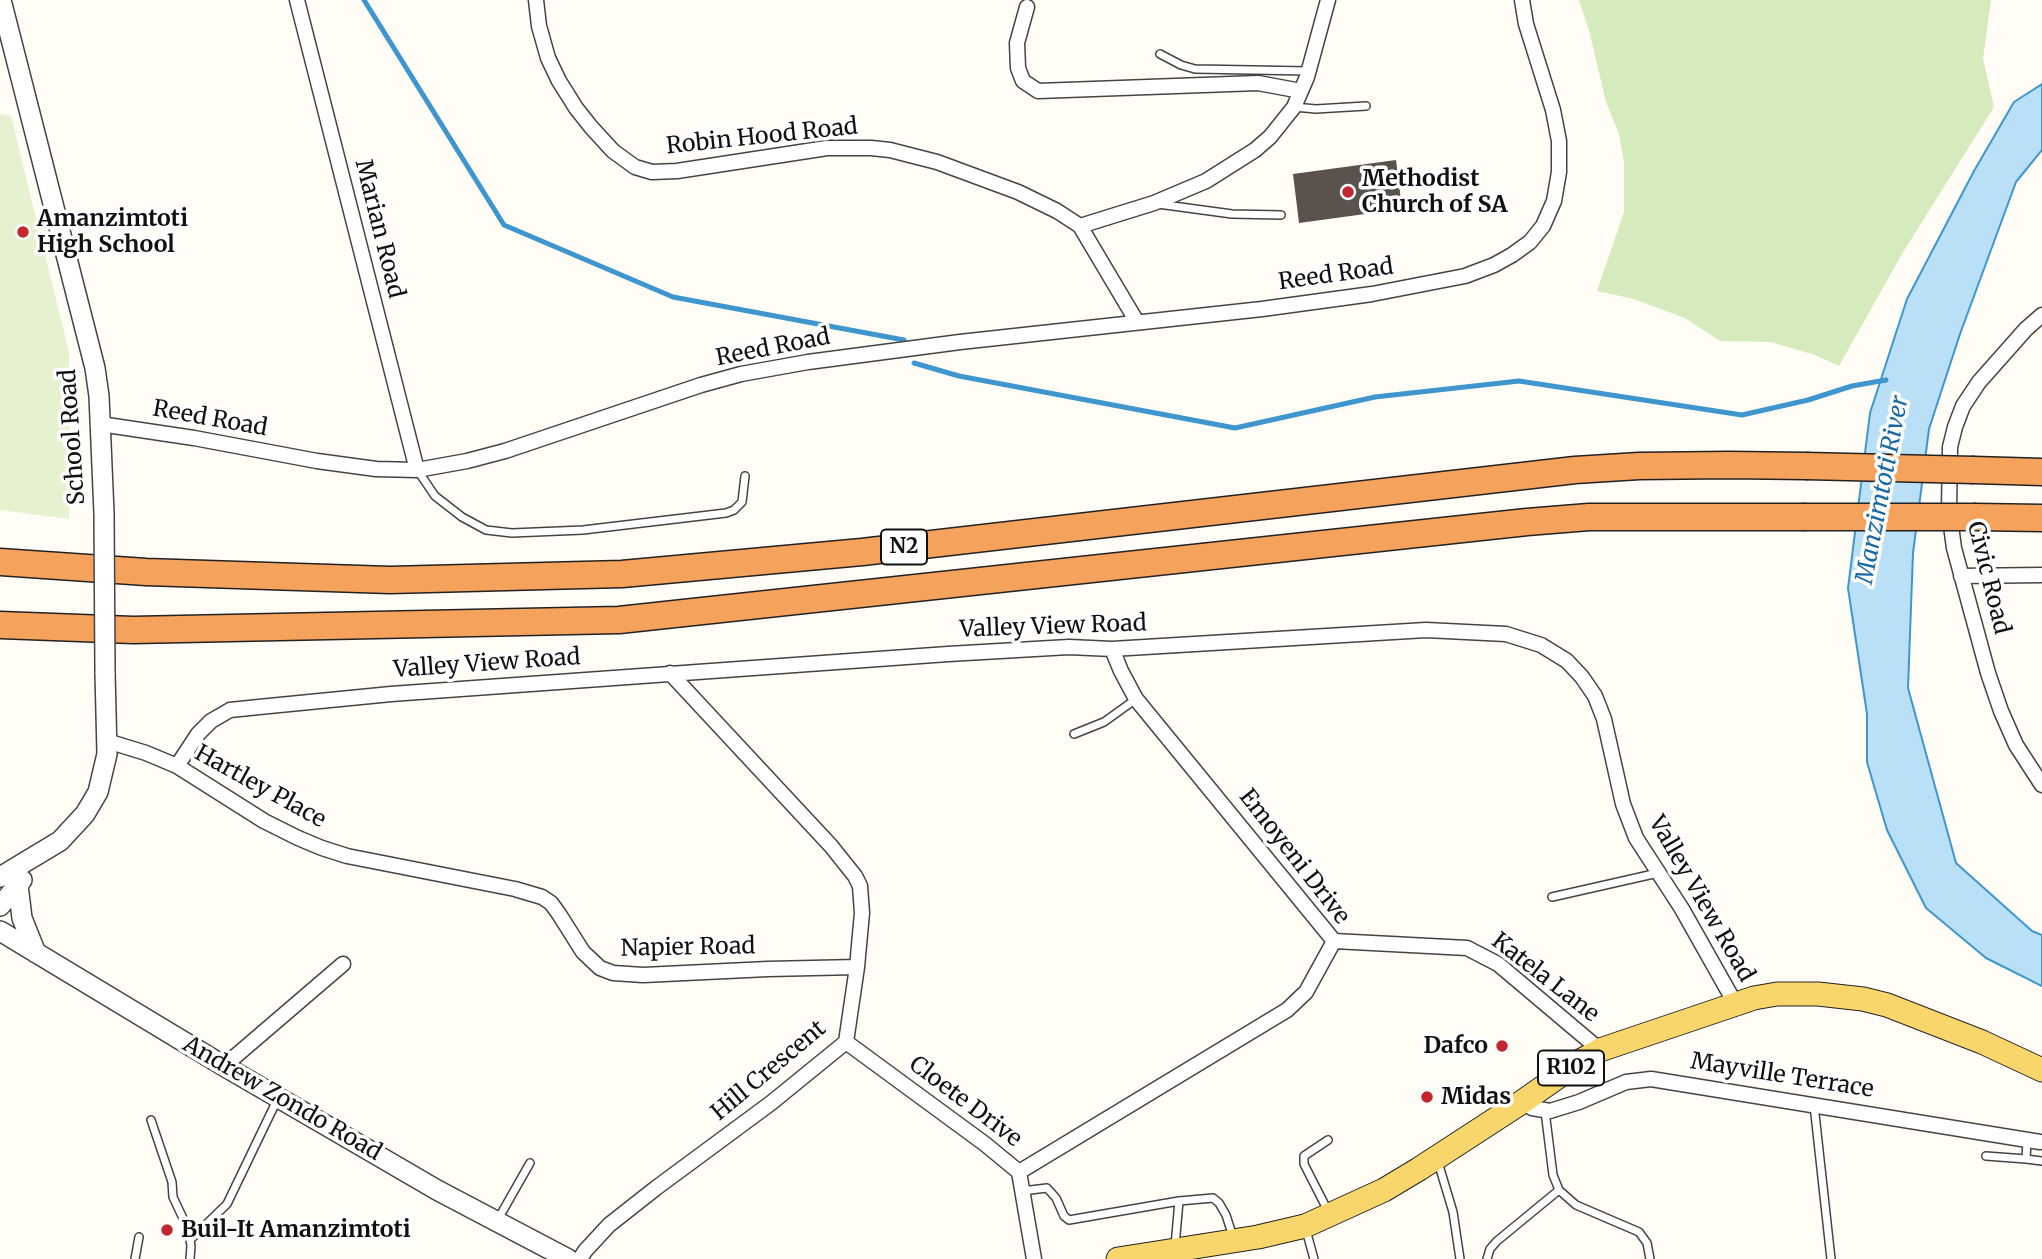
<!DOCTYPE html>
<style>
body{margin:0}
canvas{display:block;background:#fffdf5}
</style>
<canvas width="2042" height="1259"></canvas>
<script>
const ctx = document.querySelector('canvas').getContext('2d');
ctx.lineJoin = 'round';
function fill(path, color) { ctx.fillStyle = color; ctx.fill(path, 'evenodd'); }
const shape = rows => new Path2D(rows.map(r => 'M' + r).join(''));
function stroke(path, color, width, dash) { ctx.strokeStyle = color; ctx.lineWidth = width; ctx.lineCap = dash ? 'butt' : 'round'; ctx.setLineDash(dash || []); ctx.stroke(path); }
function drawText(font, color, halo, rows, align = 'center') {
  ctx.font = font + ' Merriweather,serif'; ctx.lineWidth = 7; ctx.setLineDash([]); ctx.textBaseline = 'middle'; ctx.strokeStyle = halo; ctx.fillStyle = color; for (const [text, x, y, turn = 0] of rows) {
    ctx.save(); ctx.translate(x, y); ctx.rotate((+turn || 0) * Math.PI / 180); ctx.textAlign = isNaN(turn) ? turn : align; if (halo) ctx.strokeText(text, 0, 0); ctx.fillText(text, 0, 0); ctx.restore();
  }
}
fill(shape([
 [1579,0,1991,0,1983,59,1994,107,1902,254,1839,366,1815,355,1771,342,1720,341,1685,318,1634,299,1597,291,1624,212,1624,162,1619,134,1606,102,1589,30]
]), '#d5ebbd');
fill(shape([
 [0,114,11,116,69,352,69,519,0,510]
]), '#e6f2cf');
const water = shape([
 [2042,84,2042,150,2016,182,1960,334,1929,429,1913,553,1908,688,1956,863,2032,931,2042,935,2042,986,1986,958,1926,908,1887,830,1867,762,1867,714,1848,588,1870,413,1907,299,1974,171,2014,102,2042,84]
]);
fill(water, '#b9e0f7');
stroke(water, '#3f96cf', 2);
stroke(shape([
 [364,0,504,225,673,297,904,340],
 [914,363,959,376,1235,428,1375,397,1519,381,1742,415,1808,400,1852,386,1886,380]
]), '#3f96cf', 5);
fill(shape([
 [1396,160,1402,209,1299,223,1293,174]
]), '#5a524d');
const service = shape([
 [1160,54,1181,65,1195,69,1309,71],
 [1294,107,1316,109,1366,106],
 [1158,204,1232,214,1281,215],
 [418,471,435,496,462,517,486,530,512,533,583,530,726,513,734,510,742,502,745,476],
 [1074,734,1104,722,1136,699],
 [1552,897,1658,873],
 [1814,1105,1831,1259],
 [1545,1111,1553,1175,1559,1190,1576,1205,1639,1232,1647,1243,1650,1259],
 [151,1120,172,1182,173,1197,188,1229,191,1246,190,1259],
 [1986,1156,2026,1159,2027,1141],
 [2026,1159,2042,1161],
 [1438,1162,1453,1212,1460,1259],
 [1022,1191,1047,1188,1056,1198,1064,1216,1069,1220,1179,1201,1213,1198,1219,1203,1226,1215,1233,1237],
 [1328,1211,1304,1164,1304,1156,1328,1140],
 [497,1221,530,1163],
 [1306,1230,1314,1259],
 [190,1240,227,1204,278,1098],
 [1175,1246,1179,1201],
 [135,1259,139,1237],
 [1487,1259,1490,1249,1497,1241,1559,1190]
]);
const minor = shape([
 [297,0,417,470],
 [536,0,539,26,548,58,559,81,576,108,591,127,613,151,635,167,652,172,677,171,827,148,871,148,890,150,937,162,1018,192,1057,211,1080,226],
 [1027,7,1017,43,1018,68,1023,81,1038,91,1258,83,1301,91],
 [2042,315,2026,329,1979,382,1963,406,1955,427,1950,447,1949,511,1954,548,1988,673,2001,711,2016,745,2042,785],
 [1137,322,1080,226,1154,203,1206,181,1255,150,1270,137,1294,107,1307,77,1328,0],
 [100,424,194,438,317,461,376,469,417,470,467,461,505,451,701,385,741,374,808,362,960,342,1262,309,1372,294,1465,276,1494,265,1512,255,1530,242,1543,226,1554,201,1559,172,1559,141,1553,110,1526,24,1522,0],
 [1961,576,2042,575],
 [1112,649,1121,671,1136,699,1334,941],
 [107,741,146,753,177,766,264,821,298,838,322,848,347,856,515,889,542,897,551,903,559,914,583,952,600,968,613,973,643,975,768,969,857,967],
 [177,766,198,734,211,721,230,710,259,707,391,694,948,654,1069,647,1112,649,1426,630,1506,634,1541,645,1567,661,1582,677,1595,696,1604,719,1623,804,1636,838,1682,909,1735,1003],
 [1334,941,1467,948,1498,964,1600,1050],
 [846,1042,985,1144,1019,1172,1034,1259],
 [224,1066,343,964],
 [1522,1102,1532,1108,1550,1111,1579,1102,1626,1082,1651,1079,2040,1142],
 [1019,1172,1287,1010,1306,992,1334,941],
 [580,1259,585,1251,609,1225,656,1188,771,1103,846,1042,857,967,862,913,860,886,855,876,831,846,670,673]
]);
const tertiary = shape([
 [1,0,95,368,99,396,104,513],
 [0,877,60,841,85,814,98,792,107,754,105,672],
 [18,885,22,918,36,953],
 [0,906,22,880],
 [0,931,224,1066,437,1190,568,1259]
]);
const primary = shape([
 [1118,1259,1258,1237,1305,1226,1384,1190,1419,1169,1522,1102,1582,1060,1600,1050,1754,998,1777,994,1818,994,1863,999,1887,1005,1982,1042,2042,1070]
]);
const motorway = shape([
 [1974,470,2042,472],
 [1976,517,2042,518],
 [0,562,146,572,390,580,622,574,862,552,1575,470,1639,466,1729,465,1806,466],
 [0,625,133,630,619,620,1527,522,1589,517,1803,517]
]);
stroke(service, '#444', 10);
stroke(minor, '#444', 17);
stroke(tertiary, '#444', 22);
stroke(primary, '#222', 25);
stroke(motorway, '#222', 29);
stroke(service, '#fff', 7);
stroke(minor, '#fff', 14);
stroke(tertiary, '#fff', 19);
stroke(primary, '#f9d66b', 23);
stroke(motorway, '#f5a25d', 26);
const tertiaryBridge = shape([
 [104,513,105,672]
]);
const motorwayBridge = shape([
 [1806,466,1974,470],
 [1803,517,1976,517]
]);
stroke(tertiaryBridge, '#444', 22, []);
stroke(motorwayBridge, '#222', 29, []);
stroke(tertiaryBridge, '#fff', 19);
stroke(motorwayBridge, '#f5a25d', 26);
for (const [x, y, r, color] of [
 [1348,192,7,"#c4262e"],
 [23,232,7,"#c4262e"],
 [1502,1046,7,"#c4262e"],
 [1427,1097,7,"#c4262e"],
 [167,1230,7,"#c4262e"]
]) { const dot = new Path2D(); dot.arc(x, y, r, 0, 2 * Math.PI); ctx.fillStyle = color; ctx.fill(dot); stroke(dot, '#fff', 2.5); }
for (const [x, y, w] of [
 [904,547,46],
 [1571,1068,66]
]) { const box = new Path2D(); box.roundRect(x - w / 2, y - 17.5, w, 35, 5); ctx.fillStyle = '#fff'; ctx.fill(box); stroke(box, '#111', 2); }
drawText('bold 21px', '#111', null, [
 ["N2",904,547],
 ["R102",1571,1068]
]);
drawText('23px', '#111', '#fff', [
 ["Robin Hood Road",762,137,-6],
 ["Marian Road",379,229,76],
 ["Reed Road",1336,275,-8],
 ["Reed Road",773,348,-11],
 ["Reed Road",210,419,10],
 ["School Road",73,437,-94],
 ["Civic Road",1988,578,76],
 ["Valley View Road",1053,627,-2],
 ["Valley View Road",487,664,-4],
 ["Hartley Place",260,787,29],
 ["Emoyeni Drive",1294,857,52],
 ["Valley View Road",1701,899,60],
 ["Napier Road",688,948,-1],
 ["Katela Lane",1545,978,38],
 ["Hill Crescent",769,1071,-40],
 ["Mayville Terrace",1782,1076,9],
 ["Andrew Zondo Road",282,1099,30],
 ["Cloete Drive",965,1102,37]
]);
drawText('bold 23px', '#111', '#fff', [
 ["Methodist",1362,179],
 ["Church of SA",1362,205],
 ["Amanzimtoti",37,219],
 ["High School",37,245],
 ["Dafco",1488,1046,"right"],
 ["Midas",1441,1097],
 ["Buil-It Amanzimtoti",181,1230]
], 'left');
drawText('italic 24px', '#1768a6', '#fff', [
 ["Manzimtoti River",1883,490,-79]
]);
</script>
